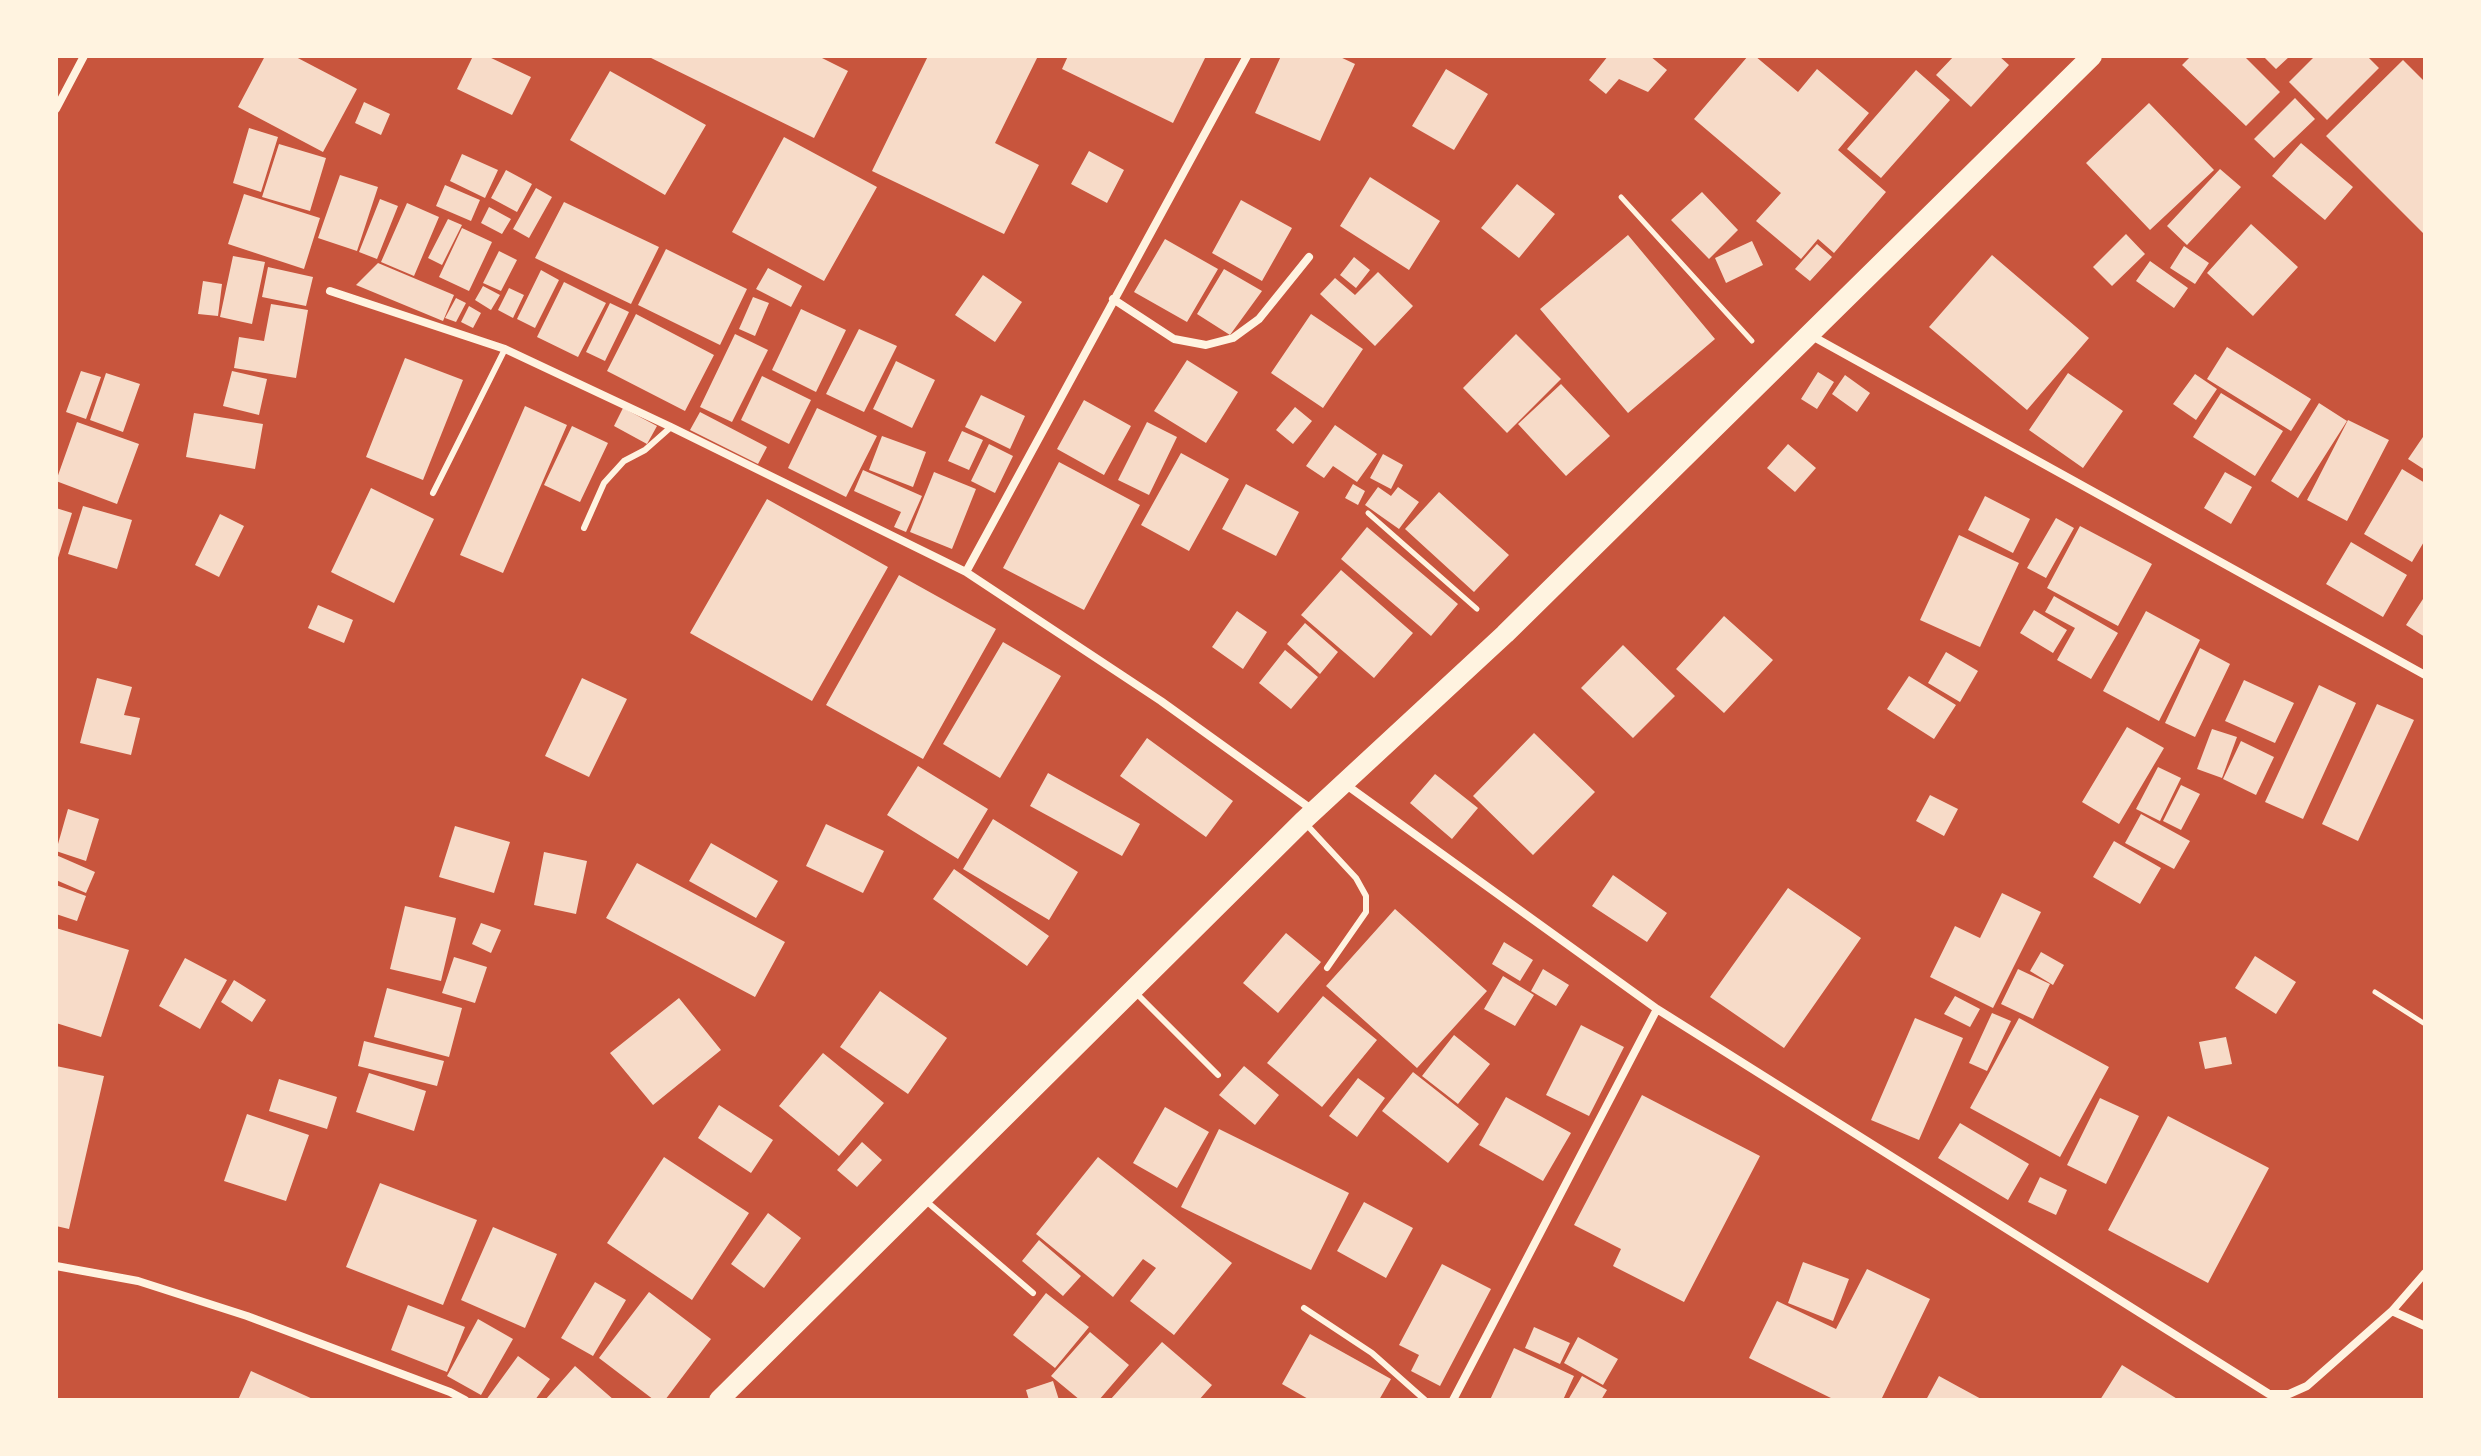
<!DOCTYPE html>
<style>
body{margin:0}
#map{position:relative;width:2481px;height:1456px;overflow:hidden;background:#c8553d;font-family:"Exo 2",sans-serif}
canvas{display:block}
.frame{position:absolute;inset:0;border:58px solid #fff3e0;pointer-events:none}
</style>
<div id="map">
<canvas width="2481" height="1456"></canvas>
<div class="frame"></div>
</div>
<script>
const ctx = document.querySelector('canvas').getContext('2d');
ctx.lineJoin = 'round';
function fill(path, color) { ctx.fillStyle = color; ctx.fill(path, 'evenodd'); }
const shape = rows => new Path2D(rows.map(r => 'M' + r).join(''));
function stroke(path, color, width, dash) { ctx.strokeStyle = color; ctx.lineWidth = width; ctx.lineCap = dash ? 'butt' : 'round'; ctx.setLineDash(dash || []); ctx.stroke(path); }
fill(shape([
 [265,56,294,56,357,89,323,152,238,107],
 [473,56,487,56,531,77,512,115,457,89],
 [647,56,818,56,848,71,814,138],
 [928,56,1038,56,995,143,1039,165,1004,234,872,171],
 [1068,56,1206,56,1173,123,1062,69],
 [1281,56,1338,56,1355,64,1320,141,1255,113],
 [1608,56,1650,56,1667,70,1648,92,1619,79,1606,94,1589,80],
 [1748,56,1755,56,1798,92,1817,69,1869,113,1838,150,1886,192,1834,253,1818,239,1801,259,1756,221,1781,193,1694,119],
 [1954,56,1999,56,2009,65,1971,107,1936,75],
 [2191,56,2244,56,2280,92,2246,126,2182,65],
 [2263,56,2290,56,2276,69],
 [2315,56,2367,56,2379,68,2327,120,2289,82],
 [2403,60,2425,82,2425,235,2326,136],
 [1446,69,1488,94,1454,150,1412,126],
 [1916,70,1950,100,1881,178,1847,149],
 [610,71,706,125,665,195,570,140],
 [2295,98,2315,119,2274,158,2254,139],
 [364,102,390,114,381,135,355,123],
 [2149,103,2214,170,2150,230,2086,163],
 [249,128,278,137,261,192,233,183],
 [784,137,877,187,824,281,732,232],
 [2301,143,2353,187,2325,220,2272,176],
 [279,144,326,158,310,211,262,197],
 [1089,151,1124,170,1107,203,1071,184],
 [462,154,498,170,485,198,450,181],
 [2220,169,2241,187,2187,245,2167,226],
 [506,170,532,184,517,212,491,198],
 [340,175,378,187,357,251,318,238],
 [1370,177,1440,221,1409,270,1340,226],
 [1517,184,1555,214,1519,258,1481,228],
 [445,185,480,200,471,221,436,206],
 [536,188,552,197,529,238,513,229],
 [1702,192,1738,230,1709,259,1671,220],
 [244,194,320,218,304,269,228,244],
 [380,199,398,206,377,259,359,252],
 [1241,200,1292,228,1262,281,1212,253],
 [564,202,659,247,631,304,535,258],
 [407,203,439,217,414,276,381,262],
 [489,207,511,219,502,234,481,223],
 [448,219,462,225,442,265,428,258],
 [2251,224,2298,267,2253,316,2207,273],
 [462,228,492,242,469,291,439,277],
 [2126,234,2145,254,2112,286,2093,267],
 [1628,235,1715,339,1628,413,1540,309],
 [1165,239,1218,269,1187,322,1134,292],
 [1752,241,1763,265,1726,283,1715,258],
 [1817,244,1832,257,1810,281,1795,269],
 [2184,246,2209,263,2195,284,2170,268],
 [666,249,747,289,720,345,638,305],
 [499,251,517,260,501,291,483,283],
 [1992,255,2089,338,2027,410,1929,327],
 [233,256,265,262,252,324,220,317],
 [1354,257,1370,270,1356,288,1340,275],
 [2150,261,2188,288,2174,308,2136,281],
 [378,263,454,295,443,321,356,285],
 [268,267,313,277,306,306,262,297],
 [768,268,802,286,791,307,756,289],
 [1224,269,1262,291,1230,335,1197,314],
 [541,270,559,280,535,328,517,319],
 [1378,272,1413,306,1375,346,1320,294,1335,278,1355,295],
 [983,275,1022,302,995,342,955,315],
 [203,281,222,284,218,316,198,314],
 [564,282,606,303,578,357,537,337],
 [483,286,500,295,491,310,475,300],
 [509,288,524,295,513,318,498,310],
 [753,297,769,303,755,336,739,329],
 [456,298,466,303,456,322,445,318],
 [610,303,629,312,605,361,586,352],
 [271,304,308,310,296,378,234,368,239,337,264,341],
 [469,306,481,313,473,328,461,322],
 [801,309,846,330,816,392,772,370],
 [636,314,714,355,685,411,607,371],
 [1311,314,1363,349,1323,408,1271,373],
 [859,329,897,346,864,412,826,394],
 [735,334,768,350,732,422,700,407],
 [1516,334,1561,379,1507,433,1463,388],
 [2227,347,2311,399,2291,431,2207,379],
 [405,358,463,380,423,480,366,457],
 [1187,360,1238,392,1206,443,1154,411],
 [896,361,935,380,912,428,873,409],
 [81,371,101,377,86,419,66,412],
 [232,371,267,379,259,415,223,406],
 [1818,372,1834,382,1817,409,1801,399],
 [106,373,140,384,123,432,90,420],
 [2068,373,2123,411,2083,468,2029,430],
 [2195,374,2217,389,2196,420,2173,404],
 [1845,375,1870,393,1857,412,1832,394],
 [762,376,811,400,789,444,741,420],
 [1561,384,1610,436,1566,476,1518,424],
 [2221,393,2283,431,2255,476,2193,437],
 [981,395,1025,416,1010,449,965,427],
 [1084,400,1131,426,1104,475,1057,449],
 [2319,403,2347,421,2298,498,2271,481],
 [525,406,567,425,503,573,460,555],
 [1295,407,1312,421,1293,444,1276,430],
 [623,408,657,426,647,444,614,426],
 [817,408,877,436,846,497,788,468],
 [700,412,767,447,758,464,690,430],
 [194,413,263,424,255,469,186,457],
 [2348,420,2389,440,2347,521,2307,500],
 [77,422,139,444,117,504,56,481],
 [1147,422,1177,437,1149,495,1118,480],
 [1335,425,1377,454,1357,482,1333,466,1324,478,1306,466],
 [572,426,608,443,580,502,544,485],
 [962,431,983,440,969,470,948,461],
 [2425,434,2425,470,2408,459],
 [882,436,926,452,913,487,869,470],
 [989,444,1013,456,995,493,971,481],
 [1788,444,1816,468,1795,492,1767,468],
 [1181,453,1229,479,1189,551,1141,525],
 [1383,454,1403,465,1391,489,1370,478],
 [1059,462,1140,505,1084,610,1003,568],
 [2402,469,2425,483,2425,540,2412,562,2364,534],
 [863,470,922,496,906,532,894,527,901,512,854,491],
 [934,472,976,489,952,549,910,532],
 [2225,472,2252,487,2231,524,2204,508],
 [1246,484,1299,512,1276,556,1222,529],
 [1353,484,1365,491,1358,505,1345,498],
 [1378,487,1391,496,1398,487,1419,502,1399,529,1365,505],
 [371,488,434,519,394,603,331,572],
 [1439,492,1509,555,1474,592,1405,529],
 [1985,496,2030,519,2013,553,1968,530],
 [767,499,888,567,812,701,690,633],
 [83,506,132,520,117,569,68,554],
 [56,508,72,513,57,561,56,561],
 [220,514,244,526,219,577,195,565],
 [2056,518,2074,528,2046,578,2027,568],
 [2080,526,2152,564,2118,626,2047,588],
 [1367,527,1458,604,1431,636,1341,559],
 [1959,535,2019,563,1980,647,1920,620],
 [2351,542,2407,575,2383,617,2326,584],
 [1341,570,1413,633,1374,678,1301,615],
 [899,575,996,629,923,759,826,705],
 [2054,596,2118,633,2091,679,2057,660,2075,628,2045,612],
 [2423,599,2425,600,2425,637,2406,625],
 [318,605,353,620,344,643,308,628],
 [2034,610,2067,630,2053,653,2020,633],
 [1237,611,1267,632,1243,669,1212,647],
 [2146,611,2200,640,2159,721,2103,691],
 [1724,616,1773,660,1724,713,1676,669],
 [1305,623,1338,652,1320,674,1287,644],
 [1003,642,1061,676,1000,778,943,744],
 [1623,645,1675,696,1633,738,1581,688],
 [2200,648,2230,664,2195,737,2165,723],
 [1285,650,1318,677,1291,709,1259,683],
 [1946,652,1978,671,1960,702,1928,683],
 [1909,676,1956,705,1934,739,1887,709],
 [97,678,132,687,124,715,140,718,131,755,80,743],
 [582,678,627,699,589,777,545,756],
 [2244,680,2294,703,2275,743,2225,721],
 [2319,685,2356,703,2303,819,2265,802],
 [2377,704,2414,720,2358,841,2322,824],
 [2127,727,2164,748,2119,824,2082,802],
 [2212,729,2237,737,2222,778,2197,769],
 [1534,733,1595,792,1533,855,1473,796],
 [1147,738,1233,801,1206,837,1120,776],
 [2241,741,2274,757,2256,795,2223,779],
 [918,766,988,809,958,859,887,815],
 [2158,767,2181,778,2160,821,2136,809],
 [1048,773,1140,824,1122,856,1030,806],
 [1435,774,1478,808,1452,839,1410,803],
 [2181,785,2200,794,2181,830,2163,821],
 [1930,795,1958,809,1944,836,1916,821],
 [68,809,99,819,86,861,56,851],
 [2141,814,2190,841,2174,869,2125,843],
 [993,819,1078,872,1049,920,963,869],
 [826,824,884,851,863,893,806,866],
 [455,826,510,842,494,893,439,877],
 [2114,841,2161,868,2140,904,2093,877],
 [711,843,778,881,756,918,689,881],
 [544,852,587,861,576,914,534,905],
 [56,855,95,872,86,893,56,880],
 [637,863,785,942,755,997,606,918],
 [954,869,1049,936,1027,966,933,899],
 [1613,875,1667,913,1647,942,1592,906],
 [56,885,86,896,77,921,56,914],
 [1788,888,1861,938,1784,1048,1710,997],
 [2002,893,2041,912,1993,1008,1930,977,1955,926,1980,938],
 [405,906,456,918,441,981,390,969],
 [1395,909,1487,991,1417,1068,1326,986],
 [481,923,501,930,491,953,472,944],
 [56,928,129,950,101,1037,56,1023],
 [1286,933,1321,962,1278,1013,1243,983],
 [1504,942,1533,960,1520,981,1492,964],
 [2041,952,2064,965,2053,985,2030,971],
 [2255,956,2296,982,2276,1014,2235,988],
 [454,957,487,967,475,1003,442,993],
 [185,958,227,980,200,1029,159,1006],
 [1543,969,1569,985,1556,1006,1531,991],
 [2018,969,2050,984,2033,1019,2001,1004],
 [1503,976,1534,995,1515,1026,1484,1009],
 [234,980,266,1000,252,1022,221,1002],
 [387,988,462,1008,449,1057,374,1037],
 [880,991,947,1038,908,1094,840,1047],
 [1323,996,1377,1040,1322,1107,1267,1063],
 [1955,996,1980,1009,1970,1027,1944,1014],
 [679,998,721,1050,653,1105,610,1053],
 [1992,1013,2011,1021,1987,1071,1969,1063],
 [1915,1018,1963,1038,1919,1140,1871,1120],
 [2019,1018,2109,1067,2060,1157,1970,1108],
 [1581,1025,1624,1047,1589,1116,1546,1095],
 [1454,1035,1490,1064,1458,1104,1422,1076],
 [2226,1037,2232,1064,2205,1069,2199,1042],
 [364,1041,444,1061,437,1086,358,1066],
 [823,1053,884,1103,839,1156,779,1106],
 [56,1066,104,1076,69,1229,56,1226],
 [1244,1066,1279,1095,1255,1125,1219,1095],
 [1413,1072,1479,1124,1448,1163,1382,1111],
 [369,1073,426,1091,414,1131,356,1112],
 [1358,1078,1385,1098,1357,1137,1329,1116],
 [279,1079,337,1097,327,1129,269,1111],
 [1642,1095,1760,1156,1684,1302,1613,1266,1621,1249,1574,1225],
 [1506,1097,1571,1133,1543,1181,1479,1145],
 [2100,1098,2139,1116,2106,1184,2067,1165],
 [719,1105,773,1140,751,1173,698,1138],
 [1165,1107,1209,1132,1177,1188,1133,1163],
 [247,1114,309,1135,286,1201,224,1181],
 [2168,1116,2269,1168,2208,1283,2108,1230],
 [1960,1123,2029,1164,2008,1200,1938,1158],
 [1219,1129,1349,1193,1311,1270,1181,1207],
 [862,1142,882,1160,857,1187,837,1170],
 [664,1157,749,1213,692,1300,607,1243],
 [1098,1157,1232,1263,1174,1335,1130,1301,1156,1268,1143,1259,1113,1297,1036,1234],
 [2040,1177,2067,1190,2056,1215,2028,1202],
 [380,1183,477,1220,443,1305,346,1267],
 [1364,1202,1413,1228,1386,1278,1337,1251],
 [768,1213,801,1238,764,1288,731,1264],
 [493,1227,557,1254,525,1328,461,1300],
 [1039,1240,1081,1276,1063,1296,1022,1261],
 [1803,1262,1849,1279,1833,1321,1788,1303],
 [1442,1264,1491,1289,1440,1386,1411,1371,1419,1355,1399,1345],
 [1867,1269,1930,1299,1881,1400,1835,1400,1749,1358,1777,1301,1836,1329],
 [595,1282,626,1300,593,1356,561,1338],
 [649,1292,711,1339,665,1400,654,1400,599,1358],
 [1046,1293,1089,1327,1055,1368,1013,1335],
 [408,1305,465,1327,447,1372,391,1350],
 [478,1319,513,1339,481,1395,447,1376],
 [1534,1327,1570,1343,1560,1364,1525,1348],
 [1090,1332,1129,1365,1099,1400,1080,1400,1051,1376],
 [1310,1334,1391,1379,1379,1400,1310,1400,1282,1384],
 [1578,1337,1618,1359,1603,1385,1564,1363],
 [1162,1342,1212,1385,1199,1400,1110,1400],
 [1514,1348,1574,1376,1563,1400,1490,1400],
 [518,1356,550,1379,535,1400,486,1400],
 [2122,1365,2179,1400,2100,1400],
 [575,1366,614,1400,545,1400],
 [251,1371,315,1400,238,1400],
 [1582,1376,1607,1390,1601,1400,1568,1400],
 [1939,1376,1983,1400,1926,1400],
 [1053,1381,1059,1400,1029,1400,1026,1390]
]), '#f7dbc8');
stroke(shape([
 [1621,197,1752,341],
 [1368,513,1477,609],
 [2375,992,2425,1024]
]), '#fff3e0', 5);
stroke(shape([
 [433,493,505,349],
 [584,528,604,483,624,461,645,450,671,427],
 [1306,824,1356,878,1366,896,1366,912,1327,968],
 [1136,993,1218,1075],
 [926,1201,1033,1293],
 [1304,1308,1372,1353,1425,1400]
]), '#fff3e0', 6);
stroke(shape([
 [56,109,84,56],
 [330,291,505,349,671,427,966,572,1161,701,1314,811],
 [1113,299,1174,339,1206,345,1233,338,1259,319,1309,257],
 [1812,336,2425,675],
 [966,572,1247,56],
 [1345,784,1657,1009,2269,1394,2289,1394,2307,1386,2392,1311,2425,1273],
 [56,1266,138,1281,247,1316,450,1392,465,1400],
 [2392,1311,2425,1326],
 [1453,1400,1657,1009]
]), '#fff3e0', 8);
stroke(shape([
 [719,1400,1303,821,1505,634,2092,56]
]), '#fff3e0', 20);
</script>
